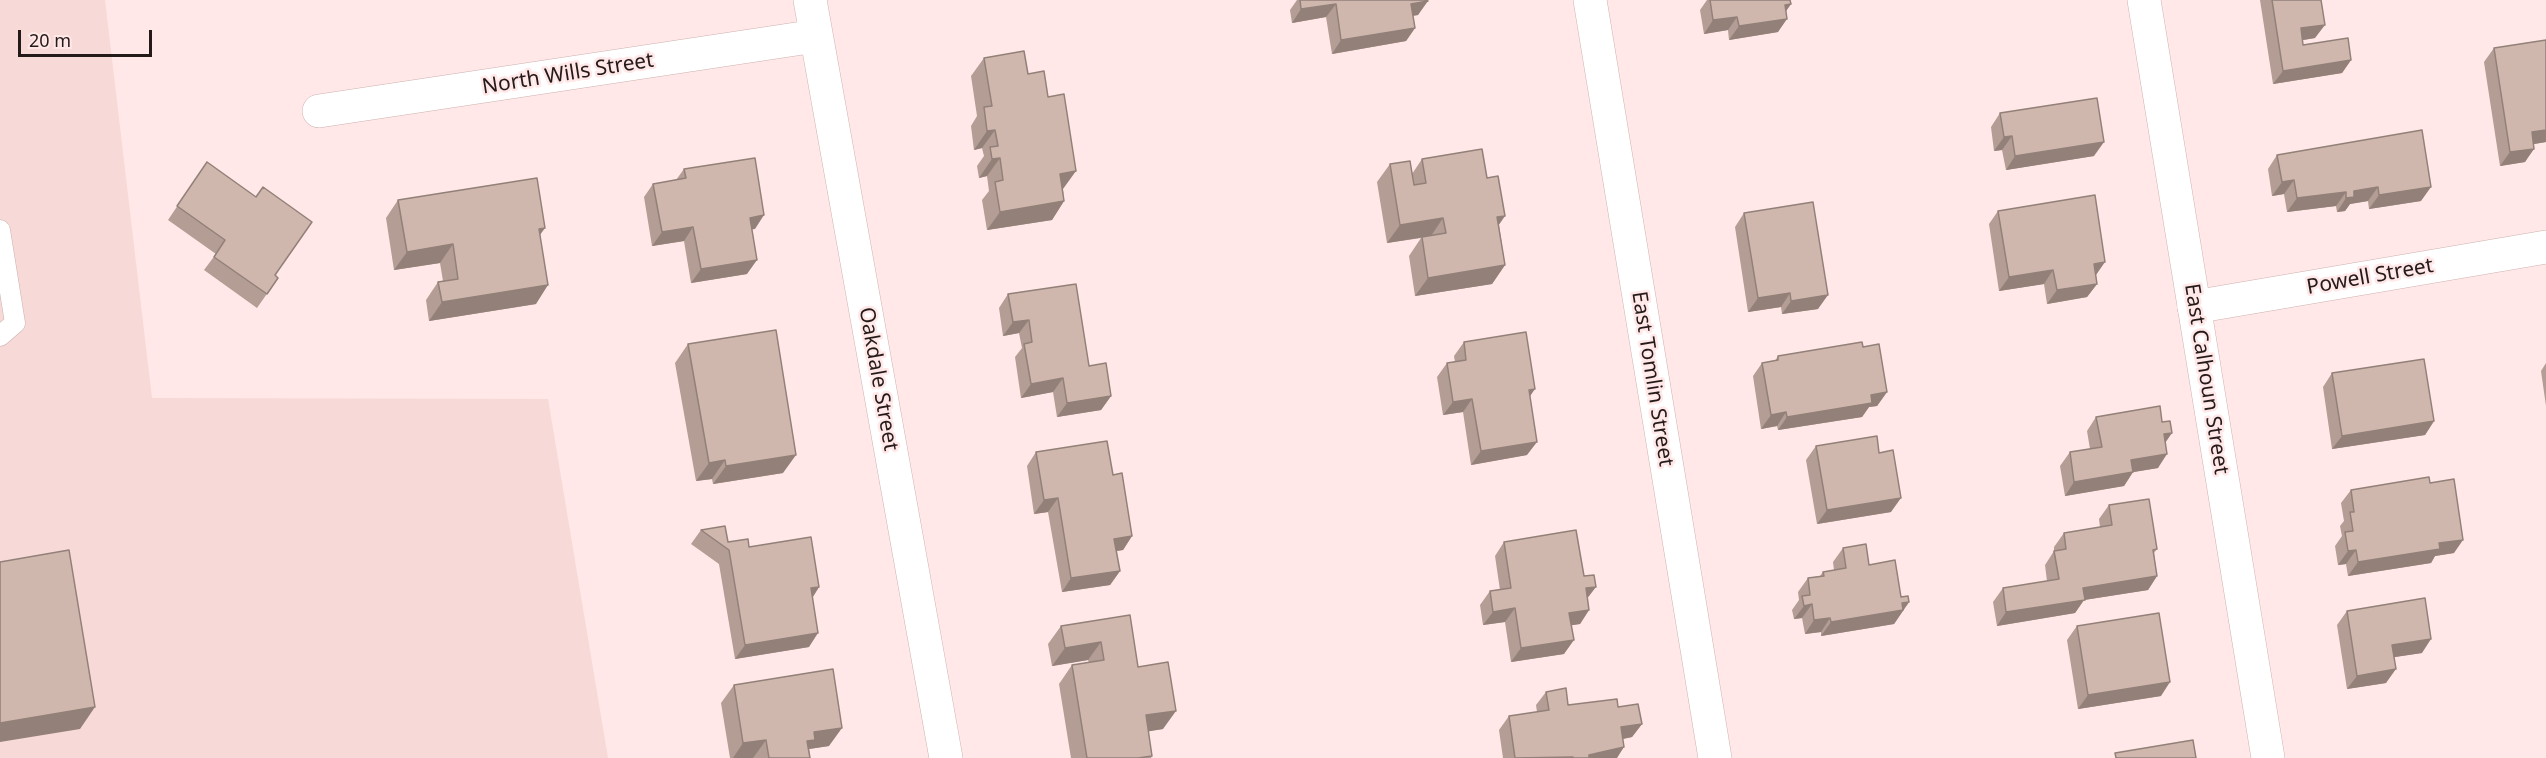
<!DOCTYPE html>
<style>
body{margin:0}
#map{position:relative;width:2546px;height:758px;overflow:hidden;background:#ffe8e7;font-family:"Noto Sans",sans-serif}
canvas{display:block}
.scale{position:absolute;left:18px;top:30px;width:134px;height:27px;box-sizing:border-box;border:3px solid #241a19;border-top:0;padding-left:8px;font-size:18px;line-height:21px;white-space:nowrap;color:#241a19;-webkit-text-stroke:4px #ffe8e7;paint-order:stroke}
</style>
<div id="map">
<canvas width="2546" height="758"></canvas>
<div class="scale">20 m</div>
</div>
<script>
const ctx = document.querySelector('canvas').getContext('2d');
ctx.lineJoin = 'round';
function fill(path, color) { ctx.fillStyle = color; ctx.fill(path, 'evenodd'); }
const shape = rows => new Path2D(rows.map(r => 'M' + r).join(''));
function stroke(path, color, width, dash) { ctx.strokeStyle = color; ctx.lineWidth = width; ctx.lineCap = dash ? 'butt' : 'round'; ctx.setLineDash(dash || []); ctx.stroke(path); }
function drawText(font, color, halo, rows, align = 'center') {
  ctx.font = font + ' "Noto Sans",sans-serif'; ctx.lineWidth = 5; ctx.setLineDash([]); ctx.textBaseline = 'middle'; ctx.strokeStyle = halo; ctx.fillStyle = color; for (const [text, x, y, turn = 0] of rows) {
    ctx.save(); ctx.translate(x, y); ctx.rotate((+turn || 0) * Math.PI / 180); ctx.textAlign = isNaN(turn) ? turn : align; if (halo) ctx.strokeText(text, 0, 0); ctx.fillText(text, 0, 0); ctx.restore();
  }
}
fill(shape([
 [0,0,105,0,152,398,548,399,608,758,0,758]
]), '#f7d9d7');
const service = shape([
 [0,230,15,323,0,336]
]);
const minor = shape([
 [810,0,946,758],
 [1590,0,1715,758],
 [319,111,816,36],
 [2194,307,2546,247]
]);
const tertiary = shape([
 [2144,0,2268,758]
]);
stroke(service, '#cdb2b0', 21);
stroke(minor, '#cdb2b0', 34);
stroke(tertiary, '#cdb2b0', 34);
stroke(service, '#fff', 20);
stroke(minor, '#fff', 33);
stroke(tertiary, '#fff', 33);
fill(shape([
 [1297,0,1427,0,1418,15,1413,16,1415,28,1406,41,1332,54,1326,17,1292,23,1290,10],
 [1707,0,1790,0,1791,4,1786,11,1778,32,1729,40,1728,30,1704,34,1700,10],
 [2260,0,2321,0,2315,38,2303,40,2303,45,2351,60,2342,73,2273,84],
 [2494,48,2546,142,2534,144,2525,162,2500,166,2484,62],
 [984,58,1028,74,1063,189,1064,201,1052,220,987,230,982,200,989,191,987,176,979,178,977,166,984,156,982,148,974,150,971,126,977,116,971,76],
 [2000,113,2094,156,2006,170,2002,150,1994,151,1991,127],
 [2277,155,2421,201,2369,209,2368,201,2350,204,2345,211,2337,212,2336,206,2287,212,2284,194,2272,196,2268,169],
 [1422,159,1487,178,1499,225,1505,265,1492,284,1415,296,1409,256,1421,238,1387,243,1377,182,1390,164,1412,174],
 [207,162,275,275,278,278,257,308,204,270,216,254,168,220],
 [684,169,755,229,752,229,747,274,691,283,684,241,652,246,644,197,653,184,676,180],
 [398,200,540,235,536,304,429,321,426,300,438,282,443,281,440,263,394,270,386,218],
 [1998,211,2096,275,2097,284,2087,297,2047,304,2044,284,1999,291,1989,224],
 [1744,213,1818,309,1782,314,1781,307,1748,312,1735,227],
 [1008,294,1089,366,1111,396,1101,410,1057,417,1053,392,1021,398,1015,357,1022,348,1019,333,1003,336,999,308],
 [1464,342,1530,396,1527,455,1471,465,1463,412,1443,415,1437,377,1447,363,1455,362,1454,356],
 [688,344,783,473,713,484,712,479,696,481,675,363],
 [1863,347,1887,392,1877,406,1869,407,1862,417,1778,430,1777,426,1761,429,1753,376,1762,363,1775,361,1778,356],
 [2546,363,2546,406,2541,371],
 [2332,373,2434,421,2425,435,2332,449,2323,387],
 [2096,417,2165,442,2158,468,2133,472,2124,486,2065,496,2060,466,2070,452,2090,449,2087,431],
 [1816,446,1879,453,1891,512,1817,524,1806,460],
 [1036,452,1113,475,1132,536,1123,550,1116,551,1120,571,1110,585,1062,592,1048,512,1034,514,1027,466],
 [2430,483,2454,553,2435,556,2431,563,2348,576,2346,564,2338,565,2335,546,2342,536,2340,526,2344,521,2341,503,2351,490],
 [2109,505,2157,549,2154,553,2157,576,2148,590,2084,600,2075,613,1997,626,1993,602,2003,588,2047,581,2045,565,2054,551,2054,547,2064,533,2100,527,2099,519],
 [701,530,728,542,749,547,819,587,813,597,809,647,735,659,719,564,691,544],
 [1504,542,1587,599,1589,610,1580,624,1571,625,1564,654,1511,662,1505,622,1483,625,1480,605,1490,591,1500,590,1495,556],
 [1843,548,1869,565,1901,597,1909,602,1894,624,1821,636,1821,632,1805,634,1802,618,1794,619,1792,610,1799,600,1798,592,1808,578,1820,576,1823,572,1834,570,1833,562],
 [2347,611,2422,653,2394,657,2386,683,2347,689,2337,625],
 [1130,615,1138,667,1163,729,1148,731,1152,756,1151,758,1071,758,1059,684,1072,665,1089,663,1088,660,1052,666,1048,644,1061,626],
 [2077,626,2161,696,2078,709,2067,640],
 [734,685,829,746,809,749,810,758,730,758,721,703],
 [1546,692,1568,705,1618,707,1642,724,1632,737,1623,739,1617,758,1503,758,1499,730,1509,716,1537,712,1536,705]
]), '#b39d95');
fill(shape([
 [1428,1,1418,15,1402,17,1411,4],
 [1336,4,1326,17,1292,23,1301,9],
 [1791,4,1781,18,1785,5],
 [1737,17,1728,30,1704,34,1713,20],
 [1787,19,1778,32,1729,40,1739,26],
 [2325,25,2315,38,2291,42,2301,28],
 [1415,28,1406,41,1332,54,1341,40],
 [2351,60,2342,73,2273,84,2283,71],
 [995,130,982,148,974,150,987,131],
 [2546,130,2546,142,2522,146,2532,132],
 [2012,136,2002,150,1994,151,2004,137],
 [2104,142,2094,156,2006,170,2015,156],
 [2534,149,2525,162,2500,166,2510,152],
 [1000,158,987,176,979,178,992,159],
 [1076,171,1063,189,1047,192,1060,174],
 [2294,180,2284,194,2272,196,2282,182],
 [2378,187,2368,201,2350,204,2345,211,2337,212,2346,198,2354,191],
 [2431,187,2421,201,2369,209,2379,195],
 [2346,192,2336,206,2287,212,2297,198],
 [1064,201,1052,220,987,230,1000,212],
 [764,215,755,229,740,231,750,218],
 [1505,216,1492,235,1497,217],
 [1443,218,1431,236,1387,243,1400,225],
 [693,227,684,241,652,246,662,232],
 [545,228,532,246,539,229],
 [453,244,440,263,394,270,407,252],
 [757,260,747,274,691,283,701,269],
 [2105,262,2096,275,2094,264],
 [1505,265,1492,284,1415,296,1428,278],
 [2053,270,2044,284,1999,291,2009,277],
 [2097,284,2087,297,2047,304,2057,290],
 [548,285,536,304,429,321,442,302],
 [1790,293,1781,307,1748,312,1758,298],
 [1828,295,1818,309,1782,314,1791,301],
 [1029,320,1019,333,1003,336,1013,322],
 [1063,378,1053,392,1021,398,1031,384],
 [1535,389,1526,402,1529,390],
 [1887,392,1877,406,1869,407,1862,417,1778,430,1787,417,1871,395],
 [1111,396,1101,410,1057,417,1067,403],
 [1472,399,1463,412,1443,415,1453,402],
 [1786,412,1777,426,1761,429,1771,415],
 [2434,421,2425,435,2332,449,2342,436],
 [2172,433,2163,446,2164,434],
 [1537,442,1527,455,1471,465,1481,451],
 [2167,454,2158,468,2122,474,2131,460],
 [796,455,783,473,713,484,726,466],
 [725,460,712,479,696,481,709,463],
 [2133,472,2124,486,2065,496,2074,482],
 [1058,498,1048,512,1034,514,1044,500],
 [1901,498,1891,512,1817,524,1827,510],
 [1132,536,1123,550,1104,553,1114,539],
 [2463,540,2454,553,2435,556,2431,563,2348,576,2358,562,2439,543],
 [2356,550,2346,564,2338,565,2348,551],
 [1120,571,1110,585,1062,592,1071,578],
 [2157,576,2148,590,2084,600,2075,613,1997,626,2006,612,2083,588],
 [819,587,810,601,811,588],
 [1596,587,1586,600,1586,588],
 [1909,602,1894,624,1821,636,1831,622],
 [1812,604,1802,618,1794,619,1804,606],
 [1515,608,1505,622,1483,625,1493,612],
 [1589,610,1580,624,1560,627,1569,613],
 [1830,618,1821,632,1805,634,1814,620],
 [818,633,809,647,735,659,745,645],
 [2431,639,2422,653,2382,659,2392,645],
 [1574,640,1564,654,1511,662,1521,648],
 [1101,642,1088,660,1052,666,1065,648],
 [2396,669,2386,683,2347,689,2357,676],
 [2170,682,2161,696,2078,709,2088,695],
 [95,707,80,729,0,742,0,723],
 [1176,711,1163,729,1133,734,1146,715],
 [1642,724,1632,737,1612,741,1621,727],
 [842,728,829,746,809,749,796,758,814,732],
 [766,740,753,758,733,758,743,743],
 [1624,747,1617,758,1587,758,1589,755]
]), '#928079');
const building = shape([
 [1300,0,1427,0,1428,1,1411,4,1415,28,1341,40,1336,4,1301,9,1300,0],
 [1710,0,1790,0,1791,4,1785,5,1787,19,1739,26,1737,17,1713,20,1710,0],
 [2272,0,2321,0,2325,25,2301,28,2303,45,2348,38,2351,60,2283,71,2272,0],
 [2546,40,2546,130,2532,132,2534,149,2510,152,2494,48,2546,40],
 [1024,51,1028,74,1044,71,1048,97,1064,94,1076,171,1060,174,1064,201,1000,212,995,182,1003,180,1000,158,992,159,990,147,998,146,995,130,987,131,984,107,992,106,984,58,1024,51],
 [2097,98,2104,142,2015,156,2012,136,2004,137,2000,113,2097,98],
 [2422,130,2431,187,2379,195,2378,187,2354,191,2354,197,2346,198,2346,192,2297,198,2294,180,2282,182,2277,155,2422,130],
 [1482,149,1487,178,1498,176,1505,216,1497,217,1505,265,1428,278,1422,237,1446,233,1443,218,1400,225,1390,164,1410,161,1414,185,1426,183,1422,159,1482,149],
 [755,158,764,215,750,218,757,260,701,269,693,227,662,232,653,184,686,178,684,169,755,158],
 [207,162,256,197,263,187,312,222,275,275,278,278,267,294,214,257,225,240,177,206,207,162],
 [537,178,545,228,539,229,548,285,442,302,438,282,458,279,453,244,407,252,398,200,537,178],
 [2095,195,2105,262,2094,264,2097,284,2057,290,2053,270,2009,277,1998,211,2095,195],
 [1813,202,1828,295,1791,301,1790,293,1758,298,1744,213,1813,202],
 [1076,284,1089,366,1106,363,1111,396,1067,403,1063,378,1031,384,1024,344,1032,342,1029,320,1013,322,1008,294,1076,284],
 [776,330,796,455,726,466,725,460,709,463,688,344,776,330],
 [1526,332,1535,389,1529,390,1537,442,1481,451,1472,399,1453,402,1447,363,1466,360,1464,342,1526,332],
 [1862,342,1863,347,1879,344,1887,392,1871,395,1872,403,1787,417,1786,412,1771,415,1762,363,1778,360,1778,356,1862,342],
 [2424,359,2434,421,2342,436,2332,373,2424,359],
 [2160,406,2162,422,2170,421,2172,433,2164,434,2167,454,2131,460,2133,472,2074,482,2070,452,2102,447,2096,417,2160,406],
 [1877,436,1879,453,1893,450,1901,498,1827,510,1816,446,1877,436],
 [1107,441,1113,475,1122,473,1132,536,1114,539,1120,571,1071,578,1058,498,1044,500,1036,452,1107,441],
 [2429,477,2430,483,2454,479,2463,540,2439,543,2440,549,2358,562,2356,550,2348,551,2345,532,2353,531,2350,512,2354,512,2351,490,2429,477],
 [2149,499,2157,549,2153,550,2157,576,2083,588,2085,600,2006,612,2003,588,2059,579,2054,551,2066,549,2064,533,2112,525,2109,505,2149,499],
 [725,526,728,542,748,539,749,547,811,537,819,587,811,588,818,633,745,645,729,550,701,530,725,526],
 [1576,530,1584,576,1594,575,1596,587,1586,588,1589,610,1569,613,1574,640,1521,648,1515,608,1493,612,1490,591,1511,588,1504,542,1576,530],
 [1866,544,1869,565,1895,560,1901,597,1908,596,1909,602,1902,603,1903,610,1831,622,1830,618,1814,620,1812,604,1804,606,1802,596,1810,595,1808,578,1824,576,1823,572,1846,568,1843,548,1866,544],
 [69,550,95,707,0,723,0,562,69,550],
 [2425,598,2431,639,2392,645,2396,669,2357,676,2347,611,2425,598],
 [2159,613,2170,682,2088,695,2077,626,2159,613],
 [1130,615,1138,667,1168,662,1176,711,1146,715,1152,756,1138,758,1087,758,1072,665,1104,660,1101,642,1065,648,1061,626,1130,615],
 [833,669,842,728,814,732,815,740,807,741,810,758,769,758,766,740,743,743,734,685,833,669],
 [1566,688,1568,705,1617,699,1618,707,1638,704,1642,724,1621,727,1624,747,1589,755,1589,758,1573,758,1573,757,1515,758,1509,716,1549,710,1546,692,1566,688],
 [2193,740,2196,758,2116,758,2115,753,2193,740]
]);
fill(building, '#d0b7ad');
stroke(building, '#928079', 1.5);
drawText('21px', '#241a19', '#ffe8e7', [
 ["North Wills Street",568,74,-9],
 ["Powell Street",2370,277,-10],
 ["Oakdale Street",878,379,80],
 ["East Tomlin Street",1652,379,81],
 ["East Calhoun Street",2206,379,81]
]);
</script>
